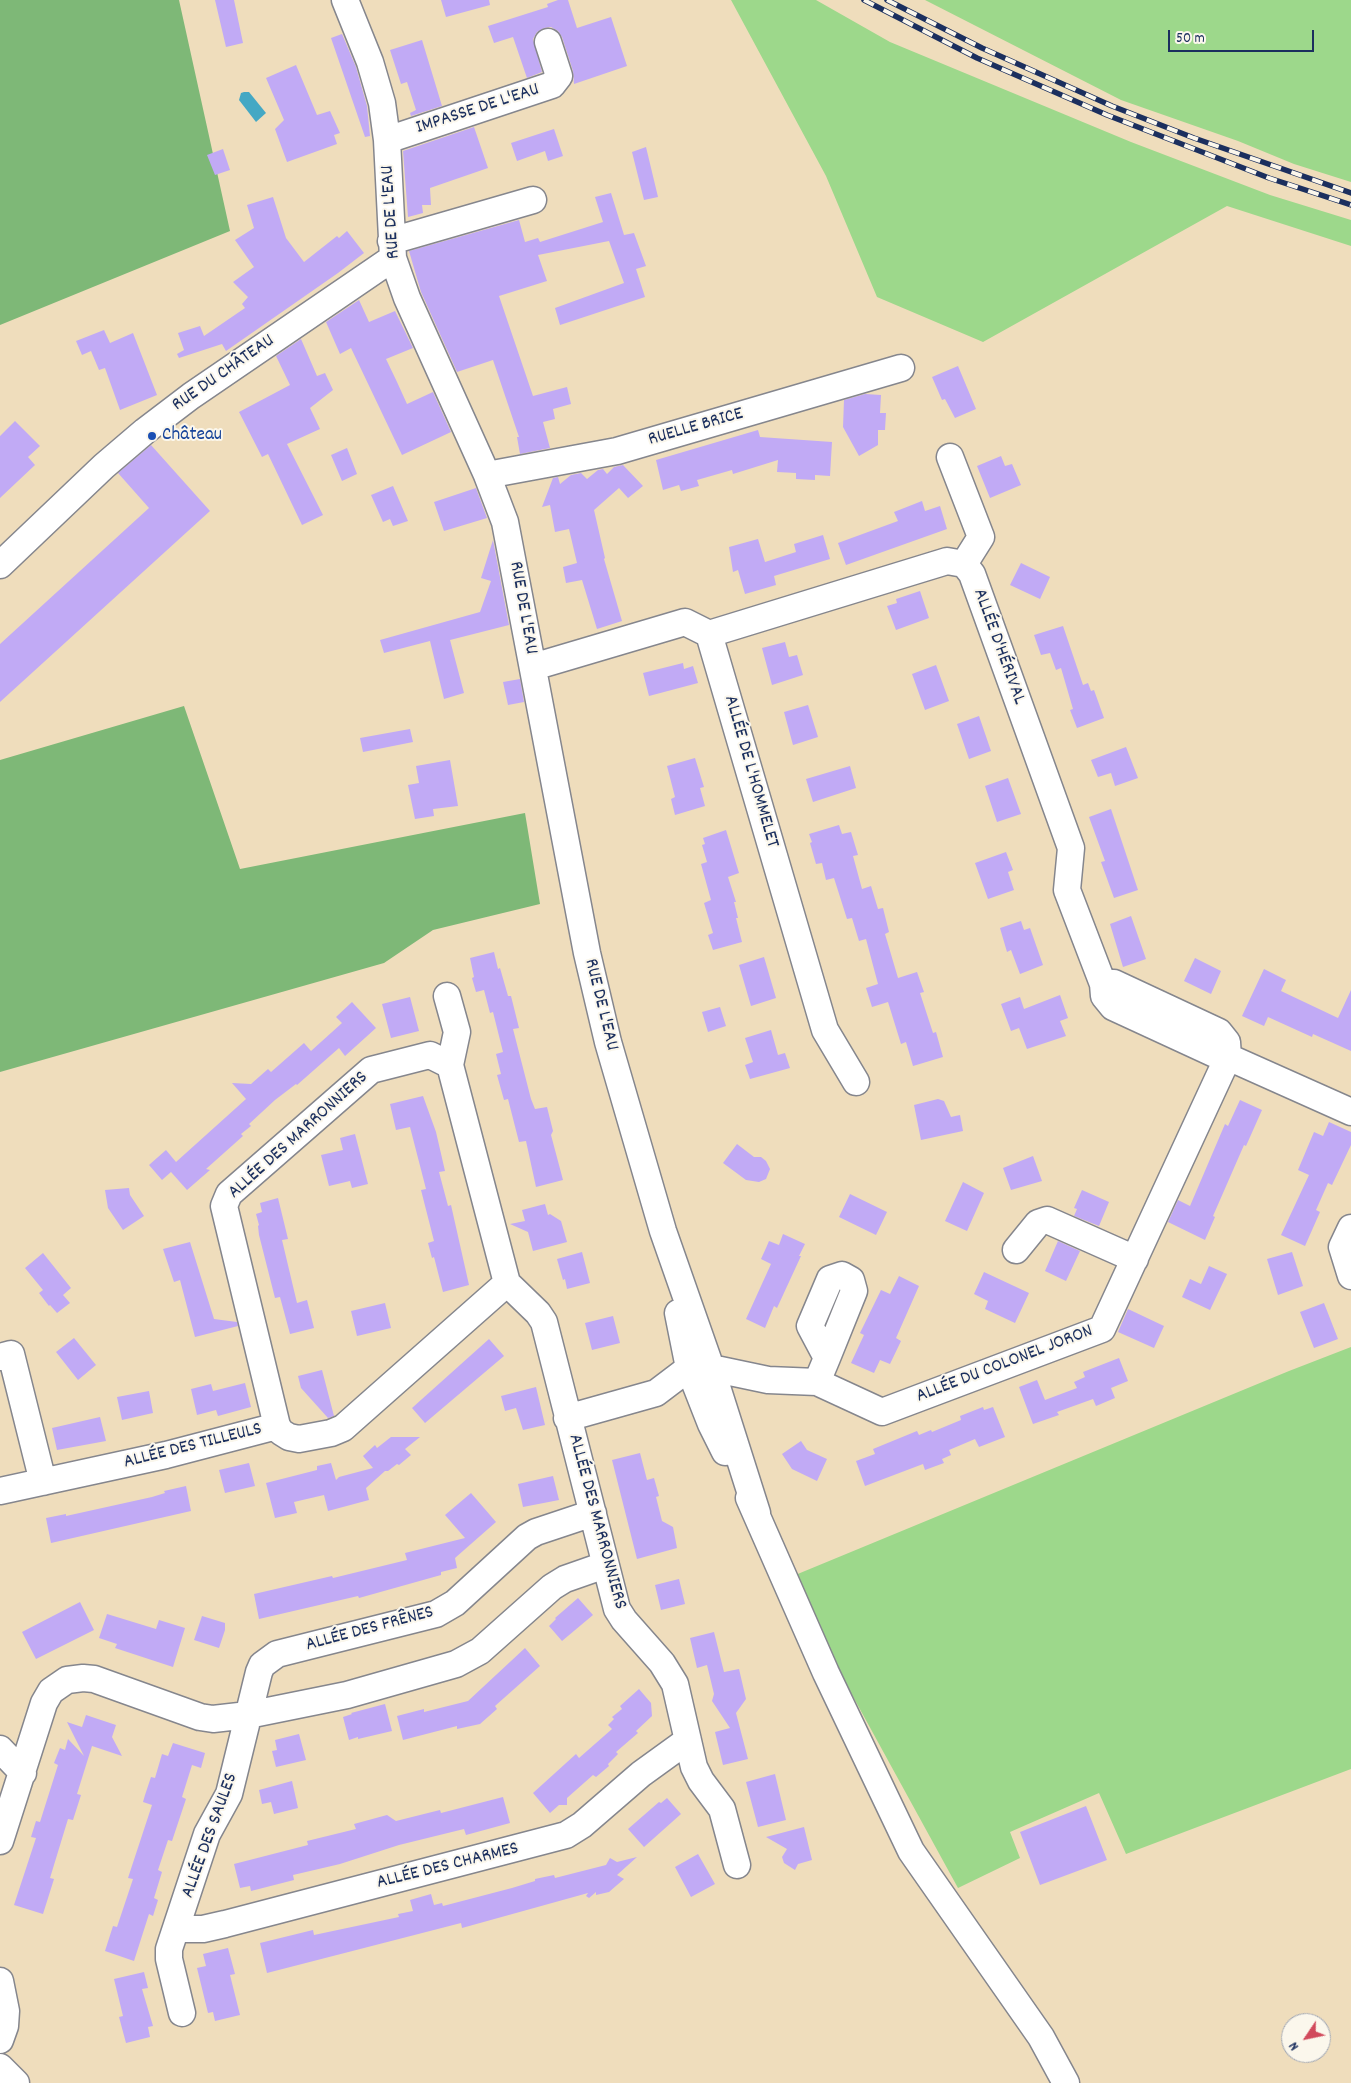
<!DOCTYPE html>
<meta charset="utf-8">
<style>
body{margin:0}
#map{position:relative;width:1351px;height:2083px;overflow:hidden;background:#efddbc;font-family:Dekko,sans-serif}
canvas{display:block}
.north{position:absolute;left:1281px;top:2013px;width:50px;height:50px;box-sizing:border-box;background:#fbf7ec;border:1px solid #a1a7b3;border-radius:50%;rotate:236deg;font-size:14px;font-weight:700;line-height:20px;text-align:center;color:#1b2f5e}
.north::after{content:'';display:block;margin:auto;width:18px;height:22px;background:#d1495b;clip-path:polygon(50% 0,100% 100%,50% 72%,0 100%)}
.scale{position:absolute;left:1168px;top:30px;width:146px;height:22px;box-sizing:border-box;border:2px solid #1b2f5e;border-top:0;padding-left:6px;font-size:15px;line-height:18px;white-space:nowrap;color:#1b2f5e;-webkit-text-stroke:4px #fbf7ec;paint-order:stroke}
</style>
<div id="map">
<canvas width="1351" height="2083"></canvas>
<div class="north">N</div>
<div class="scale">50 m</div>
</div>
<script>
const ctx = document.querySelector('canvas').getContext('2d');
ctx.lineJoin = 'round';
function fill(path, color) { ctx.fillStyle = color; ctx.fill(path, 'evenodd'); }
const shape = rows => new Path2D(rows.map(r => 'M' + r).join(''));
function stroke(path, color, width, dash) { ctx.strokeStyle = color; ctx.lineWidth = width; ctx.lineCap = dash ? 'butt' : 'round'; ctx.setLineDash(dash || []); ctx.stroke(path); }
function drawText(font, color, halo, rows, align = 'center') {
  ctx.font = font + ' Dekko,sans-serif'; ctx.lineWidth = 4; ctx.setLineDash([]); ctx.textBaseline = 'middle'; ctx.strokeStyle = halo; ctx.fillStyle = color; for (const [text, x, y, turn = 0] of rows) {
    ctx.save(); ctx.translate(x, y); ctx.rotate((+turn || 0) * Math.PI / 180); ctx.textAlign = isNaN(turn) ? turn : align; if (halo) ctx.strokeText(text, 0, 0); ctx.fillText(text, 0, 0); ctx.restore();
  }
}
fill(shape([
 [731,0,816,0,890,42,1131,142,1270,195,1351,220,1351,246,1227,206,983,342,877,297,826,176],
 [925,0,1351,0,1351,182,1294,164,1238,141,1121,100],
 [1351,1347,1351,1769,1126,1854,1099,1793,1010,1832,1020,1858,958,1888,788,1578,1289,1371]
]), '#9dd88b');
fill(shape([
 [0,0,179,0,230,231,0,325],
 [184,706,240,869,525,813,540,904,433,930,384,963,0,1072,0,760]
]), '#7eb877');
fill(shape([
 [244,92,249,92,266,113,256,122,239,100,241,93]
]), '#44a8c4');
fill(shape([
 [215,0,234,0,243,43,226,47],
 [441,0,489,0,490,5,446,17],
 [558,0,568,0,577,28,611,17,627,66,574,84,573,71,562,37,558,31,551,27,544,28,537,32,533,39,542,72,527,78,513,37,494,43,488,26,548,7,547,4],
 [342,34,356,67,367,106,370,136,365,137,331,38],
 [422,40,442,106,411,116,410,113,416,110,407,82,401,84,390,50],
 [296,65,317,115,330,111,340,133,334,135,337,144,287,162,275,129,284,120,266,78],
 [474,127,488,168,430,188,431,205,422,205,423,213,408,217,403,151],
 [554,129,563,156,548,161,545,151,517,161,511,143],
 [646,147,658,197,644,200,632,152],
 [223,149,230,170,215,175,207,155],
 [611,193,624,235,634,233,646,266,636,269,645,297,560,325,555,308,624,283,609,241,538,255,547,281,499,296,533,396,567,387,571,404,553,409,555,419,543,422,550,448,520,454,517,437,519,437,493,360,457,372,421,292,409,251,519,220,525,242,538,238,540,242,603,222,595,197],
 [273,197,286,238,304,262,337,236,339,238,347,231,364,253,338,273,226,351,222,344,179,358,177,354,184,350,178,333,200,326,204,336,245,308,242,304,248,297,233,282,254,267,235,240,254,228,247,205],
 [359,300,369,322,395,311,413,348,386,359,397,382,407,404,433,392,451,432,402,455,351,348,340,354,326,322],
 [104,330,110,343,133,333,157,395,120,410,105,368,99,370,91,351,82,355,76,341],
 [301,339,317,376,325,373,333,390,310,408,320,429,287,444,323,515,302,525,268,454,262,457,239,412,290,385,276,356],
 [958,366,976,409,955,418,945,399,942,400,932,377],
 [865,394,881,395,880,413,886,413,885,430,878,430,878,445,859,456,843,427,844,400],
 [15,421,40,446,28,457,35,465,0,498,0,436],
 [758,430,760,437,832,442,830,476,815,475,815,480,796,479,796,473,777,472,778,460,733,474,732,470,697,480,699,486,681,491,679,485,663,490,656,460],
 [151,445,210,511,0,702,0,644,149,508,118,473],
 [347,448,357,474,342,481,331,455],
 [1001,456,1005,466,1012,464,1021,485,990,498,977,466],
 [623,465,643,486,628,498,619,488,594,510,605,558,604,559,622,621,597,629,582,580,566,583,563,567,577,563,569,529,555,532,550,505,542,507,553,478,558,477,560,484,571,475,581,473,587,479,598,470,603,469,607,474,614,467],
 [393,486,408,521,393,526,390,519,383,522,371,495],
 [476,488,487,518,444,531,434,502],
 [922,501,925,511,940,506,947,529,846,565,838,543,898,521,894,512],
 [823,535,830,559,774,576,776,585,745,594,738,570,733,572,729,547,758,539,765,562,796,552,794,544],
 [493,540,509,625,450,640,464,693,444,699,430,641,384,653,380,640,480,612,491,581,481,578],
 [1021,563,1050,577,1040,599,1010,585],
 [920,591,929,618,896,630,887,606,897,603,896,599],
 [1063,626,1083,685,1088,683,1091,691,1094,690,1104,718,1077,728,1070,710,1073,709,1061,668,1056,670,1050,653,1041,655,1034,635],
 [785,642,789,657,797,655,803,675,772,685,762,648],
 [683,663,684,669,693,666,698,683,649,696,643,673],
 [936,665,949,701,925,710,912,674],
 [520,679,524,702,508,705,503,682],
 [808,705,818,737,793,745,784,712],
 [979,716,991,751,969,759,957,724],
 [410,729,413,742,363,752,360,738],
 [1126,747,1138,778,1115,786,1111,773,1098,777,1091,760],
 [695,758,704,787,700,788,705,806,675,815,671,799,675,797,667,766],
 [450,760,458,806,433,809,434,816,415,819,408,785,419,783,416,766],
 [850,766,856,788,813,802,806,779],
 [1008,778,1021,814,997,822,985,786],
 [1111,809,1138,890,1114,898,1101,862,1105,861,1089,817],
 [839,825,842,834,851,832,858,855,853,856,862,889,871,886,878,909,883,908,889,932,885,934,898,978,917,972,924,992,920,993,933,1033,936,1032,943,1057,913,1066,906,1042,901,1044,888,1002,872,1007,866,988,878,984,866,939,859,941,852,918,847,919,834,878,826,880,822,863,816,864,810,843,812,842,809,834],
 [726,830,739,873,728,877,736,902,734,902,738,918,736,918,742,942,713,950,708,935,713,933,704,903,711,900,701,864,707,862,702,845,705,844,703,838],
 [1006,852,1013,870,1008,872,1014,890,988,899,975,863],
 [1131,916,1146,959,1123,967,1110,924],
 [1021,921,1024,930,1030,928,1043,965,1020,974,1011,950,1007,952,1000,928],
 [494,952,498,969,500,968,508,996,511,996,519,1028,513,1029,531,1099,535,1109,547,1107,553,1131,551,1135,563,1180,536,1187,526,1141,519,1142,508,1099,504,1100,497,1075,501,1074,496,1054,503,1052,493,1012,490,1013,484,990,476,992,472,978,474,977,470,958],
 [764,957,776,998,751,1006,739,965],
 [1195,958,1221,971,1211,994,1184,981],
 [1264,969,1286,980,1281,991,1338,1018,1351,990,1351,1051,1313,1034,1312,1037,1268,1017,1264,1026,1242,1016],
 [1060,995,1068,1018,1060,1021,1066,1036,1027,1049,1019,1028,1011,1031,1001,1004,1020,997,1024,1009],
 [410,997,419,1031,391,1038,382,1004],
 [352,1002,376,1028,345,1056,339,1048,297,1085,296,1084,275,1100,249,1124,251,1126,241,1134,243,1136,206,1169,210,1170,187,1190,171,1172,162,1180,149,1165,166,1150,176,1162,246,1099,232,1083,251,1084,268,1069,271,1072,304,1043,311,1051,342,1023,336,1017],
 [720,1007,726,1026,708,1032,702,1012],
 [771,1030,778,1055,785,1053,790,1068,750,1079,745,1065,753,1062,745,1038],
 [423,1096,436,1132,445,1171,439,1172,448,1206,451,1205,469,1285,443,1292,434,1257,432,1258,428,1243,434,1241,421,1190,426,1189,410,1127,396,1130,390,1104],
 [938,1099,944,1101,951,1117,960,1115,963,1131,921,1140,914,1105],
 [1240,1100,1262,1110,1246,1146,1244,1145,1213,1216,1215,1217,1205,1240,1168,1222,1178,1200,1190,1206,1225,1124,1228,1126],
 [1329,1122,1351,1132,1351,1145,1332,1185,1328,1183,1316,1210,1320,1212,1305,1246,1281,1235,1309,1175,1298,1170,1314,1132,1323,1136],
 [355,1134,368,1184,352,1188,350,1181,329,1186,321,1155,343,1150,340,1138],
 [737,1144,754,1157,761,1157,766,1161,770,1169,766,1179,759,1182,746,1180,723,1163],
 [1033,1156,1042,1181,1011,1190,1003,1168],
 [963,1182,984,1193,967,1231,945,1221],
 [129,1188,130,1195,144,1216,123,1230,108,1208,105,1190],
 [1082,1190,1109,1202,1099,1226,1074,1216,1077,1209,1074,1208],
 [850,1194,887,1212,876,1235,839,1217],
 [278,1198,288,1239,282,1240,297,1303,307,1300,314,1328,290,1334,280,1297,275,1298,259,1235,258,1226,259,1225,256,1214,262,1212,260,1203],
 [545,1204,548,1215,550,1214,561,1221,567,1242,533,1251,528,1232,510,1224,525,1221,522,1210],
 [783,1234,805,1244,799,1256,801,1256,777,1308,774,1306,765,1328,746,1319,771,1264,761,1259,766,1248,769,1241,779,1245],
 [1058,1241,1080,1251,1066,1281,1045,1271],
 [190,1242,214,1319,237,1322,238,1326,195,1337,180,1280,174,1282,163,1249],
 [582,1252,590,1283,567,1289,565,1279,563,1280,557,1259],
 [1292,1252,1303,1286,1278,1295,1267,1259],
 [43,1253,71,1288,63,1295,70,1303,57,1313,50,1305,49,1306,39,1293,43,1290,25,1268],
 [1209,1266,1227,1274,1210,1310,1182,1297,1190,1279,1201,1284],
 [984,1272,1029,1293,1015,1323,985,1309,988,1301,974,1294],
 [899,1276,919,1286,896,1338,901,1341,890,1364,880,1360,874,1373,851,1363,864,1335,860,1333,881,1290,890,1294],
 [385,1303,391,1328,357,1336,351,1311],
 [1324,1303,1338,1339,1314,1348,1300,1312],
 [1128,1309,1164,1326,1154,1348,1118,1332],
 [613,1316,620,1343,592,1350,585,1323],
 [74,1338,96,1365,78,1380,56,1352],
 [489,1339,504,1356,425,1423,412,1408],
 [1119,1358,1128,1381,1111,1388,1115,1398,1096,1406,1093,1399,1057,1412,1059,1415,1033,1424,1019,1387,1037,1380,1045,1400,1077,1388,1074,1382,1085,1377,1083,1372],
 [322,1370,334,1416,328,1418,301,1388,298,1376],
 [245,1383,251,1407,218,1416,216,1410,197,1415,191,1389,211,1384,213,1391],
 [536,1387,545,1425,523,1430,516,1408,505,1411,501,1396],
 [149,1391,153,1413,122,1420,117,1397],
 [983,1407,984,1410,993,1407,1005,1437,979,1447,975,1439,949,1450,951,1455,942,1459,944,1463,925,1470,923,1464,865,1486,856,1461,875,1454,873,1449,917,1431,919,1435,931,1430,932,1432,961,1420,960,1416],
 [100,1417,106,1441,57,1450,52,1428],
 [391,1437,420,1437,405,1449,411,1455,399,1465,397,1464,388,1471,385,1471,366,1488,369,1500,328,1511,324,1495,294,1502,297,1513,275,1518,266,1483,317,1470,317,1466,331,1463,336,1480,339,1477,373,1468,363,1456,375,1445,377,1448],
 [801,1441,807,1450,827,1459,817,1481,792,1469,782,1454],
 [640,1453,647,1480,654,1478,659,1496,656,1497,662,1521,673,1527,677,1548,637,1559,612,1460],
 [249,1463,255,1486,225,1493,219,1470],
 [553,1476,559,1500,523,1507,518,1484],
 [186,1486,191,1511,51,1543,46,1518,66,1514,66,1516,152,1497,165,1493,164,1491],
 [471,1493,496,1522,455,1558,457,1568,441,1572,441,1575,359,1598,358,1596,259,1619,254,1594,332,1576,333,1578,407,1560,405,1553,465,1538,445,1515],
 [679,1579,685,1604,661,1610,655,1585],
 [578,1598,593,1615,562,1641,549,1626,556,1619,555,1618],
 [80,1602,94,1630,36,1659,22,1632],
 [107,1614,156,1629,159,1620,185,1628,173,1667,115,1648,117,1644,99,1638],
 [202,1616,225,1623,225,1630,219,1648,194,1640],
 [714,1632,724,1672,739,1669,746,1699,736,1713,748,1759,723,1765,715,1732,730,1728,712,1701,714,1694,707,1665,697,1668,690,1638],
 [525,1648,540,1666,495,1706,497,1709,480,1724,457,1729,457,1726,403,1740,397,1716,424,1709,424,1712,468,1701],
 [639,1689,651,1703,652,1716,636,1731,638,1733,616,1752,618,1754,608,1764,609,1766,596,1777,593,1775,567,1798,567,1805,559,1805,550,1813,533,1793,576,1754,579,1758,612,1729,608,1725,614,1719,612,1717,622,1709,620,1706],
 [385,1704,392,1731,358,1739,358,1737,349,1740,343,1717,352,1714,351,1713],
 [86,1715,116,1725,112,1737,122,1756,92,1746,77,1794,81,1795,73,1820,68,1819,50,1878,54,1879,43,1914,14,1905,36,1838,31,1837,36,1821,40,1822,58,1765,54,1763,60,1748,65,1750,68,1739,84,1756,67,1722,82,1727],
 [299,1734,306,1760,276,1767,272,1751,277,1750,275,1740],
 [173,1743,205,1753,201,1768,192,1765,182,1797,186,1799,172,1841,168,1840,158,1870,162,1872,154,1898,158,1900,153,1916,149,1914,134,1961,105,1951,113,1926,117,1927,133,1879,128,1878,152,1805,143,1802,145,1795,151,1777,155,1778,162,1754,168,1756],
 [775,1774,786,1820,758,1827,746,1782],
 [292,1781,298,1808,274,1814,271,1802,262,1804,259,1790],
 [503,1797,510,1823,466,1835,464,1829,399,1845,340,1864,293,1875,294,1880,251,1891,250,1886,240,1888,234,1864,308,1845,307,1841,356,1829,354,1824,387,1815,396,1821,440,1810,441,1813],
 [667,1798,681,1814,644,1847,628,1829,659,1802,661,1803],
 [1086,1806,1107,1860,1040,1885,1020,1832],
 [804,1827,812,1860,798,1864,795,1870,784,1863,782,1857,787,1849,766,1837],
 [698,1854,715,1884,691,1897,675,1867],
 [637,1857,617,1875,624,1879,609,1892,596,1895,596,1892,589,1898,586,1896,588,1893,462,1928,461,1923,267,1973,260,1943,313,1930,314,1935,399,1917,398,1914,413,1911,410,1900,431,1894,434,1905,442,1903,443,1906,512,1888,535,1881,535,1879,554,1875,555,1878,606,1865,610,1858,617,1862],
 [228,1948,235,1974,230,1975,240,2015,215,2021,213,2012,208,2013,197,1968,206,1966,203,1954],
 [144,1972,148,1988,142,1989,153,2026,148,2027,150,2037,126,2043,119,2017,123,2016,114,1979]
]), '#c1aaf5');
const minor = shape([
 [345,0,370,62,382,103,387,140,393,258,407,298,487,475,505,522,587,953,608,1042,663,1231,711,1368,757,1513],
 [387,140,552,85,559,76,548,42],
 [391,241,533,200],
 [950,457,981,537,964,564],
 [487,475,617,451,901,368],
 [0,565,104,466,145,431,191,396,393,258],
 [709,634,947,561,964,564,972,574,1071,848,1067,890,1103,984,1114,983,1219,1032,1227,1042,1228,1057,1351,1112],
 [533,667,685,622,709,634,825,1030,856,1082],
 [447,996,457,1032,450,1065,507,1283,538,1313,544,1322,617,1609,624,1620,662,1663,675,1684,694,1767,701,1781,722,1809,737,1865],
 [1351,1228,1342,1247,1351,1276],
 [1016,1250,1038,1223,1047,1220,1135,1259],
 [678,1313,689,1368,711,1424,725,1452],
 [0,1357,11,1354,43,1482],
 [698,1368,711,1368,768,1380,817,1382,882,1412,1102,1329,1228,1057,1217,1055,1113,1007,1104,996,1103,984],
 [817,1382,827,1358,854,1291,851,1280,842,1275,830,1279,810,1326,827,1358],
 [567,1418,656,1393,689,1368],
 [277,1426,224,1206,229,1194,371,1070,430,1055,450,1065],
 [0,1491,166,1455,277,1426,281,1432,289,1437,299,1439,331,1433,343,1428,352,1420,507,1283],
 [749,1498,826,1673,911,1851,1041,2037,1066,2083],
 [0,1749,23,1773],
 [0,1841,44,1703,51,1691,67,1680,83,1678,94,1679,200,1717,213,1719,248,1715,347,1695,456,1664,480,1651,552,1587,565,1579,605,1565],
 [177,1929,203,1929,225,1924,566,1835,582,1825,641,1774,688,1740],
 [0,1981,6,2011,5,2026,0,2040],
 [182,2013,169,1959,169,1949,207,1834,229,1794,259,1672,262,1665,277,1654,436,1614,455,1603,527,1537,536,1532,593,1513],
 [0,2067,16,2083]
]);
stroke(minor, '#85868d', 29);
stroke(minor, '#fff', 26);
const rail = shape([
 [864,0,977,58,1107,115,1269,178,1351,205],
 [887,0,982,48,1112,106,1194,138,1351,193]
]);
stroke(rail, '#1b2f5e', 5.5);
stroke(rail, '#fbf7ec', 4, [11]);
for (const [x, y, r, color] of [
 [152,436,5,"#1a4fb4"]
]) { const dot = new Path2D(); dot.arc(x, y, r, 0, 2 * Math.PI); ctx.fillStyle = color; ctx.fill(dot); stroke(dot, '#fbf7ec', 2); }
drawText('19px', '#1b2f5e', '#fbf7ec', [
 ["IMPASSE DE L'EAU",478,110,-18],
 ["RUE DE L'EAU",392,212,-94],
 ["RUE DU CHÂTEAU",224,374,-35],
 ["RUELLE BRICE",696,428,-16],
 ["RUE DE L'EAU",522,608,80],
 ["ALLÉE D'HÉRIVAL",998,647,70],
 ["ALLÉE DE L'HOMMELET",750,772,74],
 ["RUE DE L'EAU",600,1005,76],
 ["ALLÉE DES MARRONNIERS",299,1136,-42],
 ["ALLÉE DU COLONEL JORON",1005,1365,-21],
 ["ALLÉE DES TILLEULS",193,1447,-14],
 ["ALLÉE DES MARRONNIERS",596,1522,75],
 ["ALLÉE DES FRÊNES",370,1630,-15],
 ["ALLÉE DES SAULES",211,1836,-70],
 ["ALLÉE DES CHARMES",448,1867,-14]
]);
drawText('19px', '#164399', '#fbf7ec', [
 ["Château",162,436]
], 'left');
</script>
